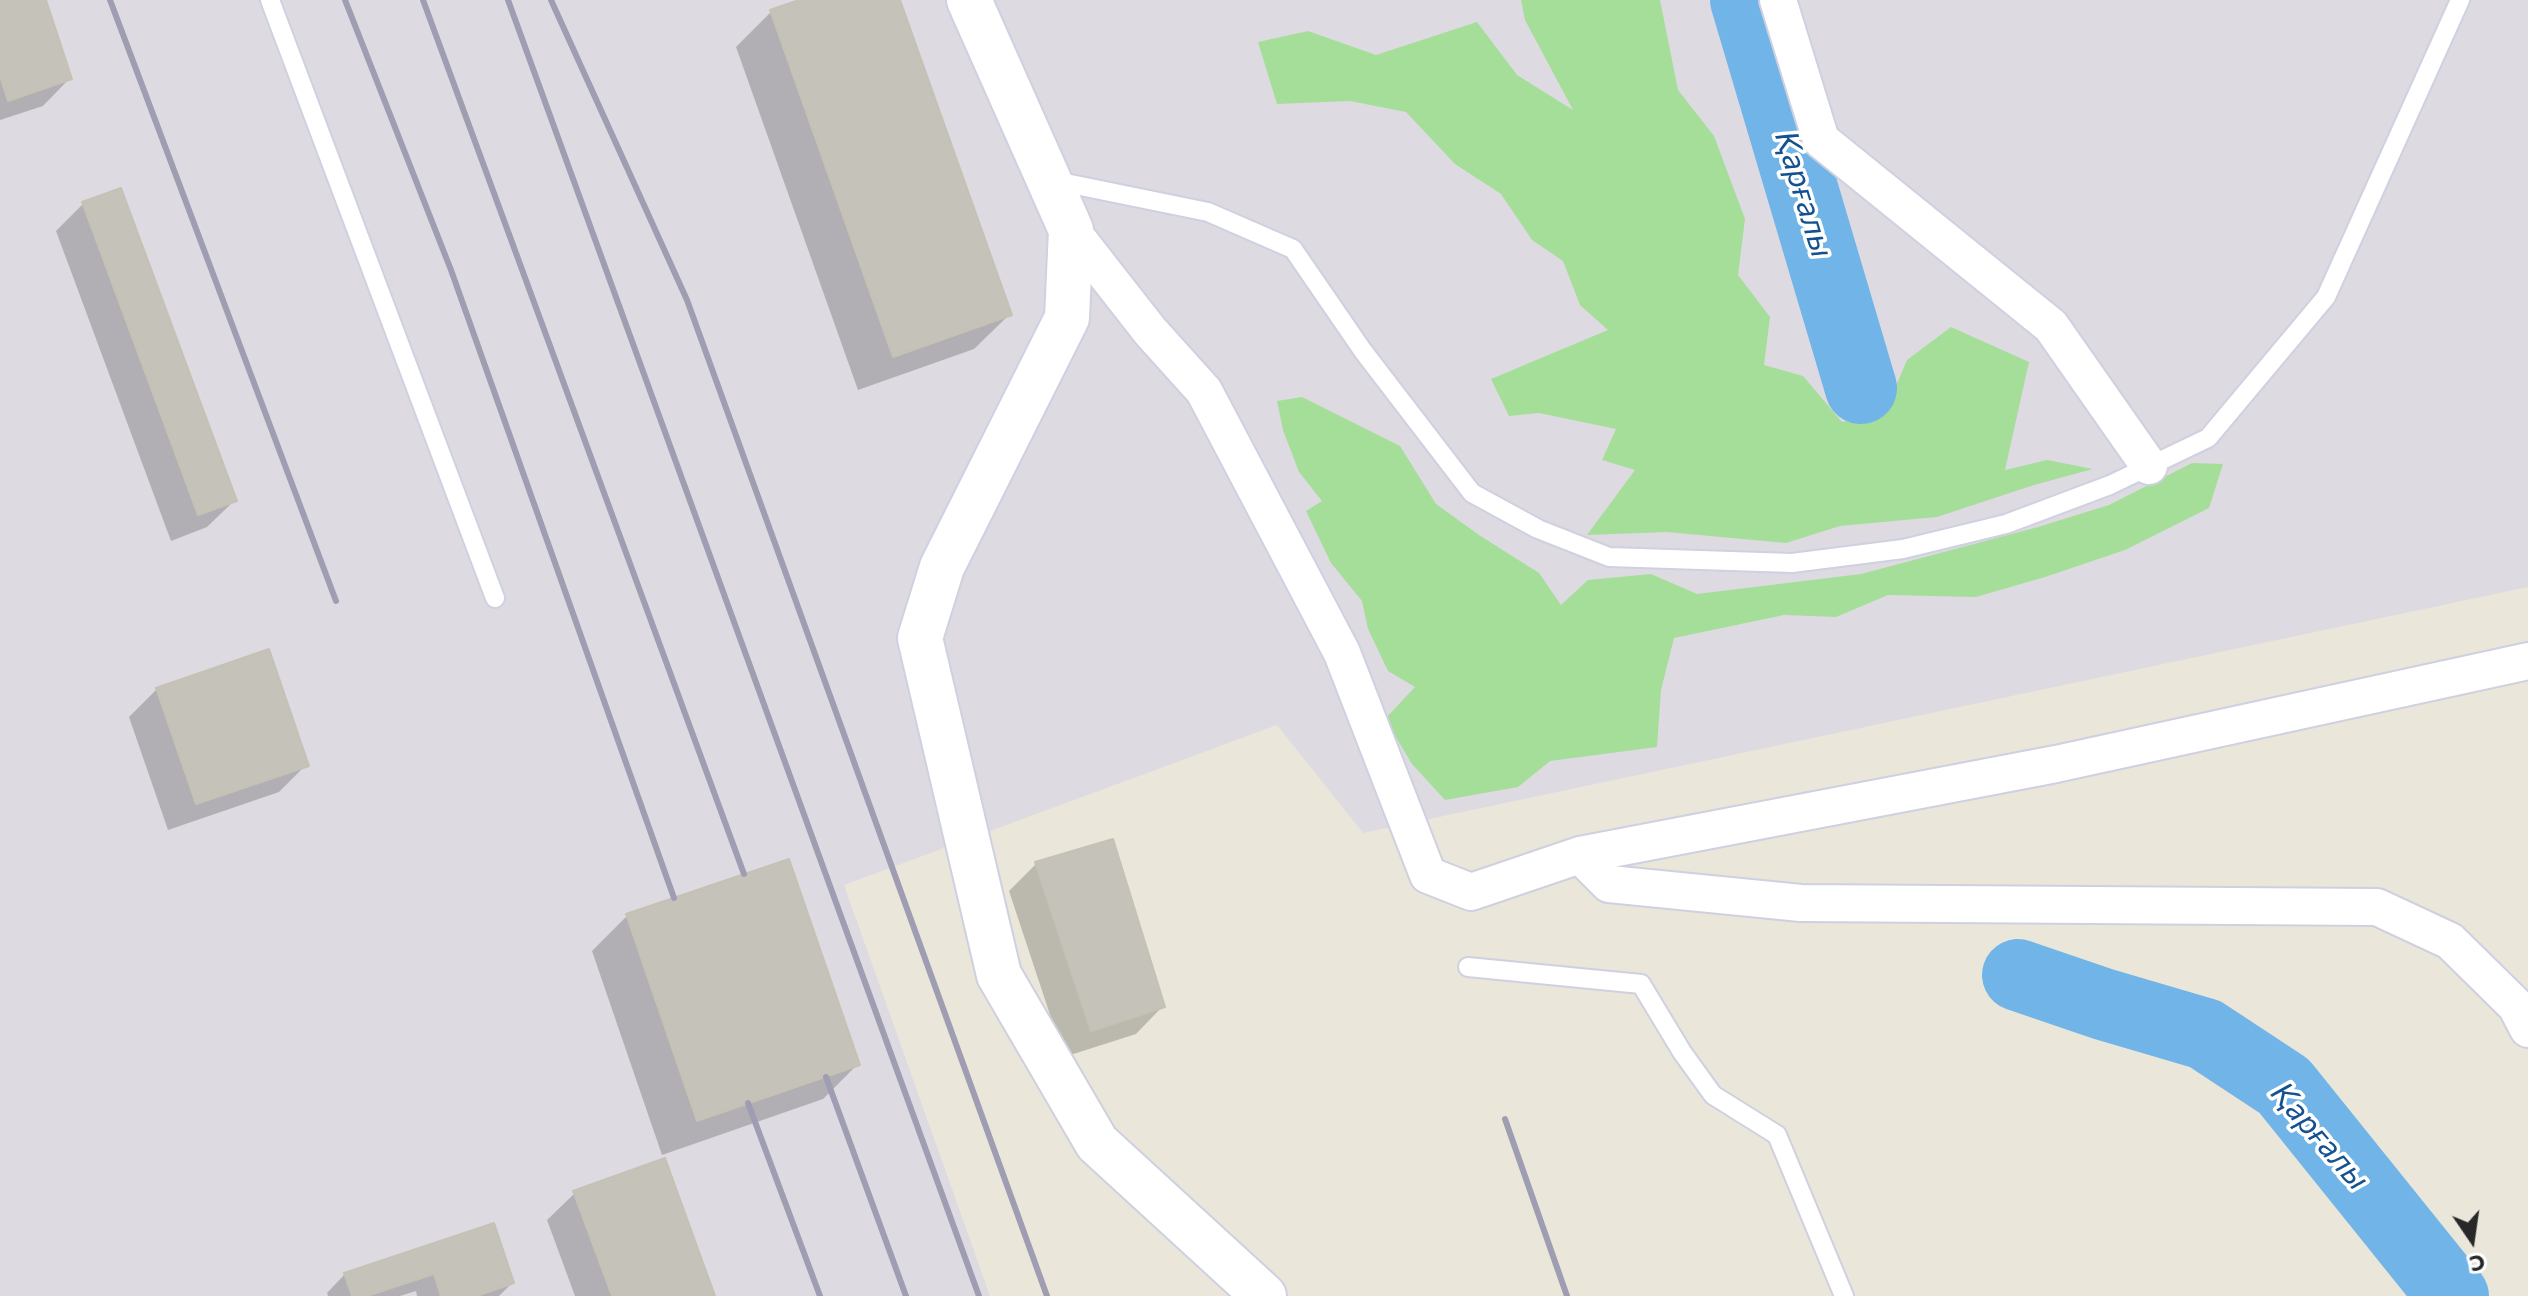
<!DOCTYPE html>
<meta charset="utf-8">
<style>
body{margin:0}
#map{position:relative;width:2528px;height:1296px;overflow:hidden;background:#eae6da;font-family:Commissioner,sans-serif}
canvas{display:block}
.north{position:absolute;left:2432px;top:1200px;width:80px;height:80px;-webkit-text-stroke:6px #fff;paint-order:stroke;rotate:167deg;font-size:22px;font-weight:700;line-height:32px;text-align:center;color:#282828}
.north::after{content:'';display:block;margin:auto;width:28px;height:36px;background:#282828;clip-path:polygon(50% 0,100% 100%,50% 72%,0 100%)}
</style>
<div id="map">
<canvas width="2528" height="1296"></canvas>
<div class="north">С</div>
</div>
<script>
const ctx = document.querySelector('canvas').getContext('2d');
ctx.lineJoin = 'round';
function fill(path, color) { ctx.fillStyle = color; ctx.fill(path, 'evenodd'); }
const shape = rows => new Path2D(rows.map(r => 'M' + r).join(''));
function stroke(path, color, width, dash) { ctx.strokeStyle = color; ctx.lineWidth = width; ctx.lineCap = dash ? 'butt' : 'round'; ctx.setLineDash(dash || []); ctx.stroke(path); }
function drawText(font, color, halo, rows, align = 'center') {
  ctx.font = font + ' Commissioner,sans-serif'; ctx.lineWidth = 7; ctx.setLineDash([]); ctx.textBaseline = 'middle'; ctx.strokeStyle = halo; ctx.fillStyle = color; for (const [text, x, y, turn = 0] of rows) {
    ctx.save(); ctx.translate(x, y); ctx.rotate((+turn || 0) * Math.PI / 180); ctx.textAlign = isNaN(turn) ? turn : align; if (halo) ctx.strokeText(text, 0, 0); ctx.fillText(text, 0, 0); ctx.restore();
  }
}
fill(shape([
 [0,0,2528,0,2528,587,1363,833,1277,725,844,885,990,1296,0,1296]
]), '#dedae2');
fill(shape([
 [1521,0,1660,0,1678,90,1714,136,1745,219,1738,275,1770,317,1764,365,1803,376,1842,422,1885,412,1907,360,1951,327,2029,362,2005,470,2047,460,2093,469,2034,485,1937,517,1840,526,1786,543,1667,532,1587,535,1635,470,1602,460,1616,429,1539,413,1509,416,1491,379,1608,330,1580,305,1563,261,1532,240,1501,194,1455,164,1406,112,1350,101,1277,104,1258,42,1308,31,1376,55,1477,22,1517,75,1573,110,1525,20],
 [1302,397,1400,446,1436,504,1479,535,1539,573,1561,605,1588,580,1651,574,1697,594,1861,574,2038,527,2109,505,2192,463,2223,464,2209,508,2125,550,2045,577,1976,597,1888,595,1836,617,1784,615,1674,638,1661,690,1657,747,1550,761,1518,787,1445,800,1412,764,1385,719,1415,687,1388,671,1368,629,1362,601,1331,563,1306,511,1322,501,1299,472,1283,430,1277,401]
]), '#a5de99');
fill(shape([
 [0,0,44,0,70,78,43,106,0,120],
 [804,0,898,0,1010,314,974,349,858,390,736,47,771,12],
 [83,204,235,500,207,527,171,541,56,231],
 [157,689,306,765,279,792,168,830,129,717],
 [1036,864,1163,1006,1136,1034,1064,1057,1009,891],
 [627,916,858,1064,823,1099,662,1155,592,951],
 [575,1193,713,1296,575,1296,547,1220],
 [493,1225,512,1283,499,1296,417,1296,416,1291,400,1296,328,1296,327,1293,345,1274]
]), '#0003');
stroke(shape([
 [1746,0,1861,388],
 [2018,975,2103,1004,2205,1034,2284,1086,2453,1296]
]), '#71b4e7', 72);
const building = shape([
 [0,0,46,0,72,79,8,101,0,76,0,0],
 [799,0,900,0,1012,315,893,357,770,10,799,0],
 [121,188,237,501,198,515,82,202,121,188],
 [269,649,309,766,196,804,156,688,269,649],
 [1113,839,1165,1007,1091,1031,1035,862,1113,839],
 [789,859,860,1065,697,1121,626,914,789,859],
 [665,1158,715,1296,612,1296,573,1191,665,1158],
 [494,1223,514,1283,477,1296,441,1296,434,1274,367,1296,352,1296,344,1273,494,1223]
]);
fill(building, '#c5c2ba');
stroke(building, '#c5c1b4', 2);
const service = shape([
 [270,0,495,598],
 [1051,180,1208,212,1293,249,1363,351,1472,493,1538,529,1609,557,1792,563,1903,549,2006,524,2110,485,2208,438,2326,297,2460,0],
 [1468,967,1641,984,1682,1052,1713,1095,1777,1135,1844,1296]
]);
const minor = shape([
 [1778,0,1821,140,2051,326,2149,466],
 [1071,230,1150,331,1204,391,1342,653,1428,875,1471,892,1580,855,2056,764,2528,661],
 [1580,855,1609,884,1801,903,2377,907,2450,941,2516,1006,2528,1029]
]);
const tertiary = shape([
 [969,0,1071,230,1067,318,942,567,920,638,999,975,1097,1143,1264,1296]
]);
stroke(service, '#cfd0e0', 22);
stroke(minor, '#cfd0e0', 40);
stroke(tertiary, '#cfd0e0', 48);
stroke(service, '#fff', 18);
stroke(minor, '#fff', 36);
stroke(tertiary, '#fff', 44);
stroke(shape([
 [110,0,336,601],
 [345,0,451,270,674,898],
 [423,0,744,874],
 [508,0,979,1296],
 [551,0,687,300,1047,1296],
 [826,1077,906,1296],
 [748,1103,820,1296],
 [1505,1119,1567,1296]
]), '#9e9db1', 6);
drawText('italic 32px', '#145190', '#fff', [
 ["Қарғалы",1804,194,73],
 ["Қарғалы",2320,1136,49]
]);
</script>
